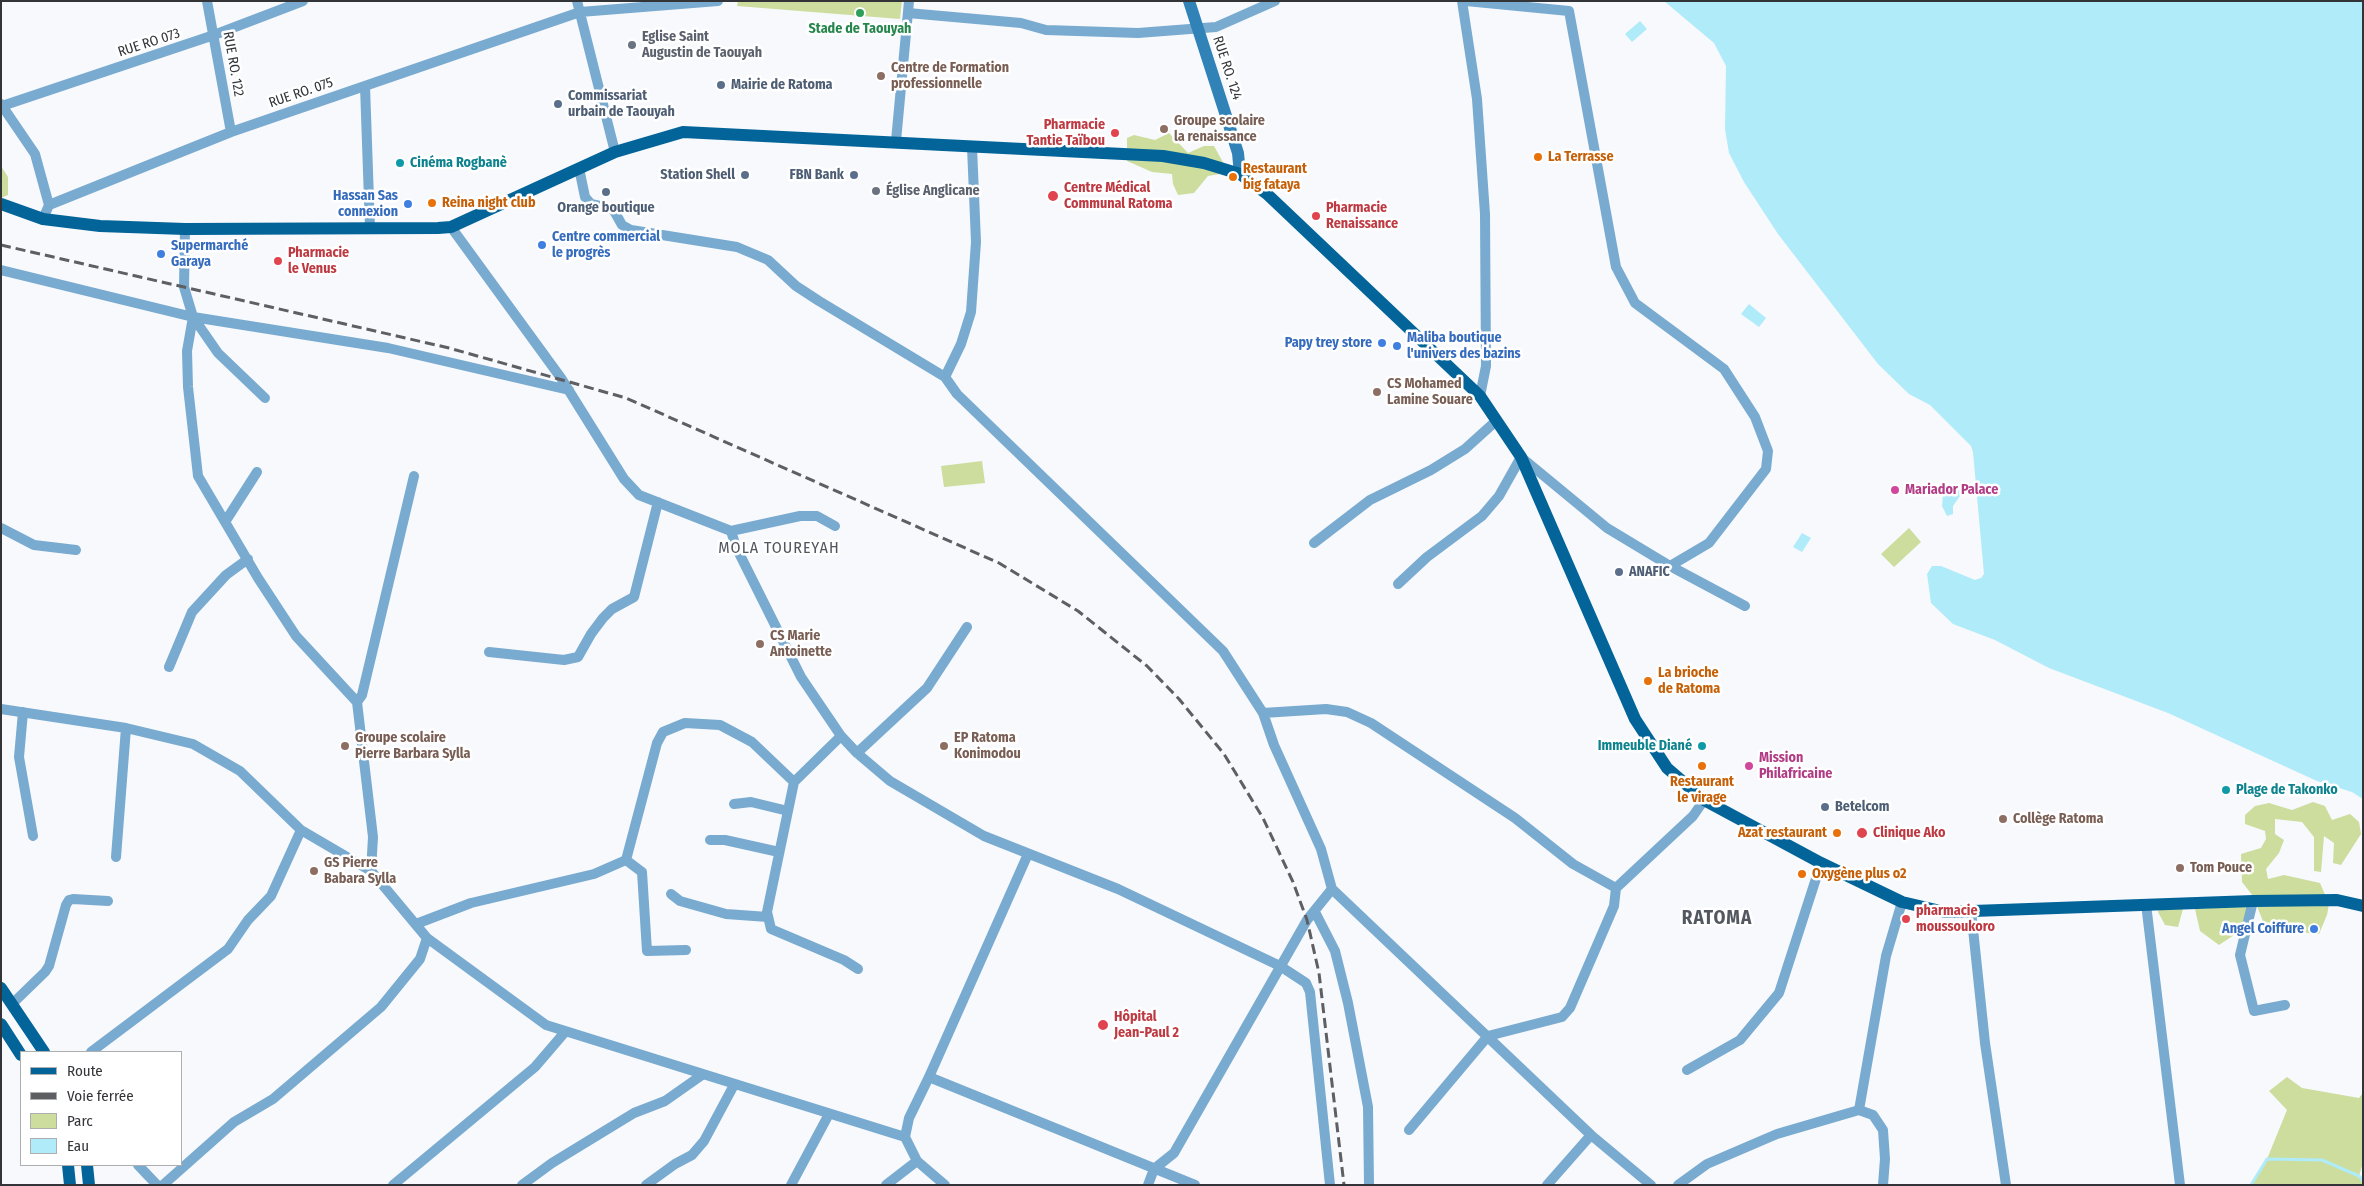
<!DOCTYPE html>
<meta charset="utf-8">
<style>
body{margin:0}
#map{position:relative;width:2364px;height:1186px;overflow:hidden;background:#f7f9fd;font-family:"Fira Sans Condensed",sans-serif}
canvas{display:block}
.frame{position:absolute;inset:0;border:2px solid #323438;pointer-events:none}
.legend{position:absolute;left:20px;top:1051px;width:162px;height:115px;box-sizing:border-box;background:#fff;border:1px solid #adaeaf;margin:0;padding:6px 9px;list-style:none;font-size:15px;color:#323438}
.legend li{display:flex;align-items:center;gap:10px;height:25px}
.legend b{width:25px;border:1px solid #adaeaf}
</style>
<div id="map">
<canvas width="2364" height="1186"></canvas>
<div class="frame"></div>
<ul class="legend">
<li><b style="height:6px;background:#026498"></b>Route</li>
<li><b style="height:6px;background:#5d5f63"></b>Voie ferrée</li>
<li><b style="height:14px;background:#ccdd9d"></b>Parc</li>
<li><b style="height:14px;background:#afebf8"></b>Eau</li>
</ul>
</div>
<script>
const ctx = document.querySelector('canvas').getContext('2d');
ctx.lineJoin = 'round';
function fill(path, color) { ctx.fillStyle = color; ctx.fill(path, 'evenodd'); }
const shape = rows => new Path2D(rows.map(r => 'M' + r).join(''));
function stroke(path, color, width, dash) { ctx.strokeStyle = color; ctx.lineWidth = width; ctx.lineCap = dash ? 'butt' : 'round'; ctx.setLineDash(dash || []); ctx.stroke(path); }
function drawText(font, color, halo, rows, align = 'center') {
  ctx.font = font + ' "Fira Sans Condensed",sans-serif'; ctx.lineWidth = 5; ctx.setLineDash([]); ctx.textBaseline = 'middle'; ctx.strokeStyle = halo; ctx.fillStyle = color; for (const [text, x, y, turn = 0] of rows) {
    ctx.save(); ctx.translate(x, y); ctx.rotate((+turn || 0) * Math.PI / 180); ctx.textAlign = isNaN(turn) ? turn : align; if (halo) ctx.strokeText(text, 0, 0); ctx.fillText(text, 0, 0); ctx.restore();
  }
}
fill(shape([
 [738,1,902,1,900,19,737,6],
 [1169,133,1188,153,1204,146,1214,146,1224,164,1220,174,1208,176,1194,193,1178,195,1173,184,1172,174,1152,172,1127,161,1127,138,1134,135,1155,140],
 [1,166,8,177,8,195,1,198],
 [982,461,985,483,944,487,941,466],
 [1909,528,1921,542,1894,567,1881,554],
 [2313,802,2325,806,2332,820,2350,814,2359,822,2361,834,2341,865,2333,863,2334,843,2324,836,2321,872,2314,871,2314,837,2302,822,2275,819,2275,834,2284,840,2279,853,2266,869,2268,879,2284,875,2320,883,2329,904,2327,915,2319,934,2266,929,2253,896,2242,882,2241,854,2261,848,2266,839,2265,831,2245,824,2245,815,2255,806,2269,803,2292,810],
 [2162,900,2183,909,2178,927,2165,925,2158,912],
 [2248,906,2247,916,2237,933,2219,945,2200,931,2195,909],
 [2287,1077,2302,1088,2359,1098,2363,1093,2363,1163,2359,1176,2363,1185,2251,1185,2267,1159,2287,1110,2269,1091]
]), '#ccdd9d');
fill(shape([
 [1664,1,2363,1,2363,799,2352,792,2317,781,2168,713,2049,668,1995,640,1953,624,1931,603,1927,574,1932,566,1941,566,1975,580,1981,578,1984,574,1973,452,1971,446,1930,405,1909,394,1878,364,1778,234,1744,182,1729,153,1725,129,1726,66,1714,43],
 [1640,21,1647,29,1632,42,1625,34],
 [1749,304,1766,318,1759,327,1741,314],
 [1956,484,1962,493,1953,506,1953,514,1947,516,1942,506,1943,495,1947,487],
 [1802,533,1811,538,1802,552,1793,547]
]), '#afebf8');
stroke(shape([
 [2251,1185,2267,1159,2322,1160,2359,1176,2363,1181]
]), '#afebf8', 3);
stroke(shape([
 [207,1,231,132],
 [577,1,615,152],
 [1462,1,1477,99,1485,214,1486,366,1480,396],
 [908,13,1021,23,1046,30,1138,33,1216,27,1275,1],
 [365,86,370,228],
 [1,104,35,154,49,205],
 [2,106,214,35,303,1],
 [896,141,909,1],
 [579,168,585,197,591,204,613,209,622,225,631,230,737,247,768,260,796,286,819,301,945,377,957,394,1223,651,1263,713,1274,745,1321,849,1332,889,1591,1135,1651,1185],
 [43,219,49,205,231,132,580,12,718,1],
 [451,227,561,378,624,479,639,495,731,531,736,547,801,677,841,736,857,753,890,781,984,836,1118,889,1280,966,1306,983,1310,992,1330,1185],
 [185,229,184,287,193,317,187,351,188,387,198,476,258,578,296,636,357,702],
 [1,270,193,317,388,348,569,390],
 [193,317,218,353,265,398],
 [945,377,961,344,971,312,976,242,972,147],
 [225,522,257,472],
 [1,528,34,545,76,550],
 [731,531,800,516,817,516,835,526],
 [1314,543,1370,500,1431,470,1465,449,1496,421],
 [1670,566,1745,606],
 [1398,584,1427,557,1482,516,1499,496,1521,457,1607,528,1670,566,1709,543,1766,469,1768,451,1755,417,1724,369,1635,303,1616,267,1569,11,1466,1],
 [489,652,564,660,578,657,591,634,603,618,612,609,634,597,658,502],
 [169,667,192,612,226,575,248,559],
 [1,709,126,728,193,744,240,771,301,830,371,871,427,938,546,1025,905,1137],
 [23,712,19,757,33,836],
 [1263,713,1326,709,1347,712,1371,723,1515,818,1573,864,1616,888,1614,906,1570,1008,1562,1017,1488,1036,1409,1130],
 [841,736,794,782,767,912,771,929,844,960,858,969],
 [857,753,927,688,967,627],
 [734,804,751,802,788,811],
 [710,840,725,840,779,852],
 [116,857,126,728],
 [626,860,642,872,647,951,686,950],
 [371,871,373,837,357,702,362,695,414,476],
 [1616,888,1693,816,1704,800],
 [671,894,680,901,726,914,768,917],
 [2253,901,2240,955,2254,1011,2285,1005],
 [2146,904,2180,1185],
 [1971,910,1985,1043,2006,1185],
 [1315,912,1335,951,1348,1003,1368,1107,1369,1185],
 [416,924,471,903,594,874,626,860,657,743,663,732,685,723,720,725,752,742,794,782],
 [13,1003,45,972,49,966,66,905,69,900,73,899,108,901],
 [91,1052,228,949,248,920,271,896,301,830],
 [1687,1070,1740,1040,1779,993,1821,863],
 [929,1077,1195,1185],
 [1859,1110,1873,1115,1883,1130,1885,1159,1883,1185],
 [138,1165,157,1185],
 [163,1185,234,1122,273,1099,381,1007,420,959,427,938],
 [393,1185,535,1067,565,1032],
 [522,1185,552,1163,634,1113,665,1101,702,1075],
 [646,1185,675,1164,692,1155,704,1141,734,1085],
 [791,1185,829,1114],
 [886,1185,917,1161],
 [945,1185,917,1161,905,1137,909,1118,929,1077,1028,854],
 [1148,1185,1154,1169,1174,1153,1307,920,1332,889],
 [1547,1185,1591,1135],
 [1678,1185,1707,1164,1777,1134,1859,1110,1886,956,1902,902]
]), '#79aacf', 10);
stroke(shape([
 [1189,1,1238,153,1240,174]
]), '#3182b7', 12);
stroke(shape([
 [1,204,43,219,100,226,185,229,438,228,451,227,615,152,683,132,1163,156,1204,163,1240,174,1267,194,1480,396,1521,457,1635,719,1667,768,1704,800,1821,863,1902,902,1945,912,2253,901,2337,900,2363,906],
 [1,988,44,1052],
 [1,1024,21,1055],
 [68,1165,70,1185],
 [87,1165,89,1185]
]), '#026498', 12);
stroke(shape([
 [1,245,449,348,626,398,999,563,1078,611,1147,666,1179,699,1224,754,1263,818,1293,882,1307,920,1319,973,1344,1185]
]), '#5d5f63', 3, [10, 5]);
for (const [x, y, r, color] of [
 [860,13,5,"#2e9e5b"],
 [632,45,5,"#6b7280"],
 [881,76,5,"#8d6e63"],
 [721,85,5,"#5c6f8a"],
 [558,104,5,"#5c6f8a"],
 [1164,129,5,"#8d6e63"],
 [1115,133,5,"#e0444e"],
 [1538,157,5,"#e8710a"],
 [400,163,5,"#0f9aa8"],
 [745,175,5,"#5c6f8a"],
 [854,175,5,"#5c6f8a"],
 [1233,177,5,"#e8710a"],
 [876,191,5,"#6b7280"],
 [606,192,5,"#5c6f8a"],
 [1053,196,6,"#e0444e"],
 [432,203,5,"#e8710a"],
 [408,204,5,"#3f7fe0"],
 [1316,216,5,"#e0444e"],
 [542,245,5,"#3f7fe0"],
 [161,254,5,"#3f7fe0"],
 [278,261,5,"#e0444e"],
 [1382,343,5,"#3f7fe0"],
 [1397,346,5,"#3f7fe0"],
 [1377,392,5,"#8d6e63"],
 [1895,490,5,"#d1479c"],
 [1619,572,5,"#5c6f8a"],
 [760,644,5,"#8d6e63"],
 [1648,681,5,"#e8710a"],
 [345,746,5,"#8d6e63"],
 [944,746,5,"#8d6e63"],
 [1702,746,5,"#0f9aa8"],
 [1702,766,5,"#e8710a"],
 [1749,766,5,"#d1479c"],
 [2226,790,5,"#0f9aa8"],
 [1825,807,5,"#5c6f8a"],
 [2003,819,5,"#8d6e63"],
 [1837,833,5,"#e8710a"],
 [1862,833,6,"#e0444e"],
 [2180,868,5,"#8d6e63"],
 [314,871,5,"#8d6e63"],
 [1802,874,5,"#e8710a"],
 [1906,919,5,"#e0444e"],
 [2314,929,5,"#3f7fe0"],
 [1103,1025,6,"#e0444e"]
]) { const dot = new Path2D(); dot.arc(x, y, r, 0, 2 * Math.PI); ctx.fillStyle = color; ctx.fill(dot); stroke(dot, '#fff', 2); }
drawText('bold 14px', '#27864d', '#fff', [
 ["Stade de Taouyah",860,29]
]);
drawText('bold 14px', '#5b616d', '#fff', [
 ["Eglise Saint",642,37],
 ["Augustin de Taouyah",642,53],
 ["Église Anglicane",886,191]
], 'left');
drawText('14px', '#323438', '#fff', [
 ["RUE RO 073",149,43,-18],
 ["RUE RO. 122",233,64,80],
 ["RUE RO. 124",1227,68,72],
 ["RUE RO. 075",301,93,-19]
]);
drawText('bold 14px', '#785e54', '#fff', [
 ["Centre de Formation",891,68],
 ["professionnelle",891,84],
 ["Groupe scolaire",1174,121],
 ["la renaissance",1174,137],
 ["CS Mohamed",1387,384],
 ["Lamine Souare",1387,400],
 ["CS Marie",770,636],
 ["Antoinette",770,652],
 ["Groupe scolaire",355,738],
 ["Pierre Barbara Sylla",355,754],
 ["EP Ratoma",954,738],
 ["Konimodou",954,754],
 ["Collège Ratoma",2013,819],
 ["GS Pierre",324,863],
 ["Babara Sylla",324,879],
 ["Tom Pouce",2190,868]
], 'left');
drawText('bold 14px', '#4e5e75', '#fff', [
 ["Mairie de Ratoma",731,85],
 ["Commissariat",568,96],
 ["urbain de Taouyah",568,112],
 ["Station Shell",735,175,"right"],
 ["FBN Bank",844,175,"right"],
 ["Orange boutique",606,208,"center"],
 ["ANAFIC",1629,572],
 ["Betelcom",1835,807]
], 'left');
drawText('bold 14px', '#be3a42', '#fff', [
 ["Pharmacie",1105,125,"right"],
 ["Tantie Taïbou",1105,141,"right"],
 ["Centre Médical",1064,188],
 ["Communal Ratoma",1064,204],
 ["Pharmacie",1326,208],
 ["Renaissance",1326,224],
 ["Pharmacie",288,253],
 ["le Venus",288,269],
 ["Clinique Ako",1873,833],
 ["pharmacie",1916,911],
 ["moussoukoro",1916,927],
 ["Hôpital",1114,1017],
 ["Jean-Paul 2",1114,1033]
], 'left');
drawText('bold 14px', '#c56008', '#fff', [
 ["La Terrasse",1548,157],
 ["Restaurant",1243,169],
 ["big fataya",1243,185],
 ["Reina night club",442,203],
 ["La brioche",1658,673],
 ["de Ratoma",1658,689],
 ["Restaurant",1702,782,"center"],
 ["le virage",1702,798,"center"],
 ["Azat restaurant",1827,833,"right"],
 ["Oxygène plus o2",1812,874]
], 'left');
drawText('bold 14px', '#0d838f', '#fff', [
 ["Cinéma Rogbanè",410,163],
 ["Immeuble Diané",1692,746,"right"],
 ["Plage de Takonko",2236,790]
], 'left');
drawText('bold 14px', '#366cbe', '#fff', [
 ["Hassan Sas",398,196],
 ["connexion",398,212],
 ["Centre commercial",552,237,"left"],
 ["le progrès",552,253,"left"],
 ["Supermarché",171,246,"left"],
 ["Garaya",171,262,"left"],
 ["Maliba boutique",1407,338,"left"],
 ["l'univers des bazins",1407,354,"left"],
 ["Papy trey store",1372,343],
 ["Angel Coiffure",2304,929]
], 'right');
drawText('bold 14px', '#b23c85', '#fff', [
 ["Mariador Palace",1905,490],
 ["Mission",1759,758],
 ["Philafricaine",1759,774]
], 'left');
ctx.letterSpacing = '1px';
drawText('16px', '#535760', '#fff', [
 ["MOLA TOUREYAH",779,549]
]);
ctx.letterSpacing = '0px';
ctx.letterSpacing = '1px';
drawText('bold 19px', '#535760', '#fff', [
 ["RATOMA",1717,919]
]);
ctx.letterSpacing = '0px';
</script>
